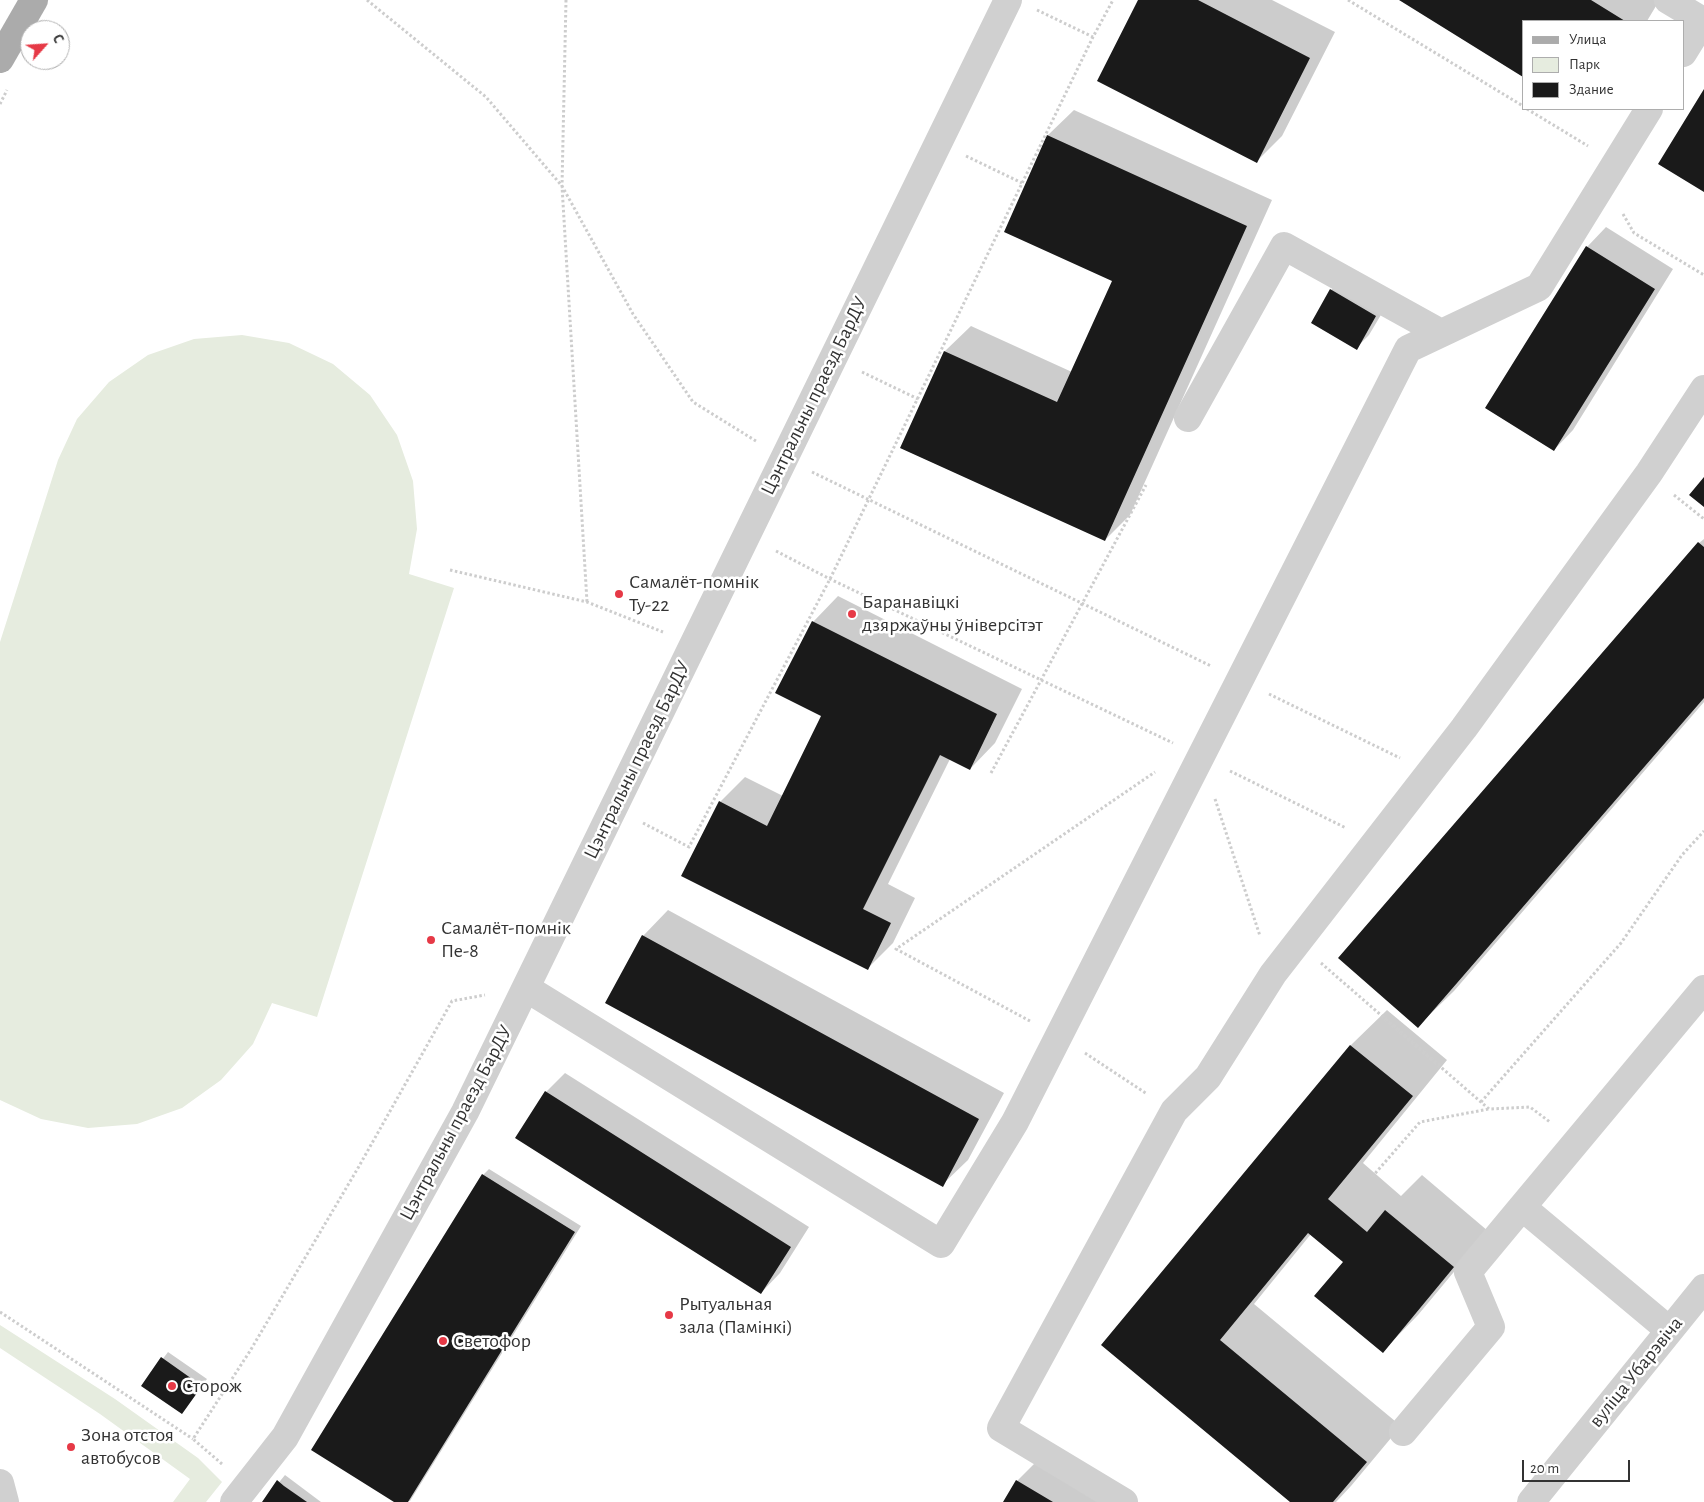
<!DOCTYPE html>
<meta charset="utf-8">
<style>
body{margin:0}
#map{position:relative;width:1704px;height:1502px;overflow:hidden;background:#fff;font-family:"Alegreya Sans",sans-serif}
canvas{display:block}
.legend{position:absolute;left:1522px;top:20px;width:162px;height:90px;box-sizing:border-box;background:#fff;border:1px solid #adadad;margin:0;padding:6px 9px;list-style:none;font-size:15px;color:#333}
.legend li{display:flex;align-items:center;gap:10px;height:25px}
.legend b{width:25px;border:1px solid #adadad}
.north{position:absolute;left:20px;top:20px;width:50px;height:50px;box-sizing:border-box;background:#fff;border:1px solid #adadad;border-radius:50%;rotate:64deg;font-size:14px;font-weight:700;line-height:20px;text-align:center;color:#333}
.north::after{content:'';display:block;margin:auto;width:18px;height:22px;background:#e63946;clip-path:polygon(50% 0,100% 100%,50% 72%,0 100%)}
.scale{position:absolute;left:1522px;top:1460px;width:108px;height:22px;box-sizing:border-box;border:2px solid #333;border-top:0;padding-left:6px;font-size:15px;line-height:18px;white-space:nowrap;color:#333;-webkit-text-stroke:4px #fff;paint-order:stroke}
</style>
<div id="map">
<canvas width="1704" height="1502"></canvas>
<ul class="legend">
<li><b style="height:6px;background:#ababab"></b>Улица</li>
<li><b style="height:14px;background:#e6ecdf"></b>Парк</li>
<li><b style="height:14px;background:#1a1a1a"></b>Здание</li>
</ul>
<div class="north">С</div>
<div class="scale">20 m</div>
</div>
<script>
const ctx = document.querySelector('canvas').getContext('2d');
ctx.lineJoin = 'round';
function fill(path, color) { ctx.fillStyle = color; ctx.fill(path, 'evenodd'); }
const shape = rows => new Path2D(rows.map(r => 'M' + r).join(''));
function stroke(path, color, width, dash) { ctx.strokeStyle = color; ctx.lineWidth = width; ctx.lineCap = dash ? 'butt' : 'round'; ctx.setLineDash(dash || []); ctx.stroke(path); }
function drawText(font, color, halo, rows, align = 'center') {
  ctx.font = font + ' "Alegreya Sans",sans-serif'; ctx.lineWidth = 5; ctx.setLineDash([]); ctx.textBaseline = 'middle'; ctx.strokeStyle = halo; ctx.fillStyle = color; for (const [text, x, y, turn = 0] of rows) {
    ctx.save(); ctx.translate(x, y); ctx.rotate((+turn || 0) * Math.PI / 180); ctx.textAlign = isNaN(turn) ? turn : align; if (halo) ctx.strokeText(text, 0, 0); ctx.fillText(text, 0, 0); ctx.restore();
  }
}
fill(shape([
 [242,335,289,343,333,364,370,395,397,435,413,481,417,529,409,574,454,588,317,1017,272,1003,253,1044,221,1080,182,1108,137,1124,88,1128,41,1119,0,1100,0,642,58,460,77,419,109,382,148,355,194,339],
 [0,1325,115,1399,198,1458,222,1482,206,1502,173,1502,190,1479,100,1414,0,1348]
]), '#e6ecdf');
fill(shape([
 [1140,0,1272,0,1335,32,1282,136,1257,161],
 [1401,0,1657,0,1659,1,1647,21,1523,21],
 [1074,110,1272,200,1130,515,1105,540,901,448,945,351,971,326,1072,372,1114,280,1005,231,1048,135],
 [1606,227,1673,269,1573,430,1554,450,1587,247],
 [1344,277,1388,303,1369,335,1356,348,1312,322,1331,290],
 [1704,539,1704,702,1454,991,1418,1026,1699,543],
 [838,596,1022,689,995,743,970,769,950,759,888,884,915,898,893,943,868,968,720,802,745,777,783,796,823,716,813,622],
 [668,910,1004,1093,968,1160,942,1185,607,1002,643,936],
 [1387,1010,1447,1060,1363,1163,1401,1196,1422,1175,1488,1231,1418,1315,1383,1351,1344,1262,1311,1234,1254,1304,1401,1426,1351,1486,1336,1502,1292,1502,1103,1345,1351,1045],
 [565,1073,809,1227,780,1273,761,1293,546,1092],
 [489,1169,581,1226,410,1501,396,1502,483,1175],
 [168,1352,207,1379,182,1413,143,1385],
 [1042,1456,1121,1502,1004,1502,1017,1481],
 [285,1475,321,1502,263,1502]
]), '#0003');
fill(shape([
 [1138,0,1198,0,1310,58,1257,163,1097,81],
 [1399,0,1591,0,1625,21,1523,21,1523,77],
 [1704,89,1704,192,1658,164],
 [1047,135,1247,226,1105,541,900,448,944,351,1057,402,1112,281,1004,232],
 [1586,246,1655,289,1554,451,1485,408],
 [1330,289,1376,316,1357,350,1311,323],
 [1704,477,1704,507,1689,495],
 [1698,542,1704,547,1704,698,1418,1028,1338,958],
 [812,621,997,714,970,770,940,755,863,909,891,923,868,970,681,876,719,801,767,826,821,716,775,693],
 [642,935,979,1119,943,1187,605,1003],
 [1350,1045,1413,1096,1328,1199,1367,1232,1385,1210,1454,1267,1383,1353,1314,1296,1343,1262,1308,1233,1220,1340,1367,1462,1333,1502,1290,1502,1101,1345],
 [545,1091,791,1247,761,1294,515,1138],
 [482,1174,575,1232,408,1502,394,1502,311,1450],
 [161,1357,202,1386,182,1414,141,1386],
 [277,1480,284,1486,307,1502,262,1502],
 [1016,1480,1053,1502,1003,1502]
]), '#1a1a1a');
stroke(shape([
 [367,0,486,97,562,186,633,314,693,402,756,441],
 [566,0,562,186,587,602],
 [1348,0,1523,106],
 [1037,10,1093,37],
 [0,104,7,90],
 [1527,109,1588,146],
 [966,156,1022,183],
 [1623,214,1634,233,1704,275],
 [862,372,918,399],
 [812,472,1211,666],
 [1674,495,1704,519],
 [776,551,830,579,1173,743],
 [450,570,587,602,663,632],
 [1269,694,1400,758],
 [1230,771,1346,828],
 [991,773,1146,485],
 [1215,799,1260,936],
 [643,823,689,847,830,579,1093,37,1113,0],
 [1321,963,1489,1109,1530,1107,1550,1122],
 [1030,1021,896,949,1155,772],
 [1085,1053,1147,1094],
 [1481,1102,1621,943,1682,855,1704,831],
 [1372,1177,1420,1122,1489,1109],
 [0,1312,193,1439],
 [222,1464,193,1439,250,1351,358,1168,452,1001,485,995]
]), '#cdcdcd', 3, [2.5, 2.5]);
stroke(shape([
 [1668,0,1703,21,1683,53],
 [1188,418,1284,246,1441,333],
 [526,988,941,1244,1015,1122,1408,349,1539,287,1649,109],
 [1669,1330,1522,1207,1704,989],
 [1403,1432,1491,1327,1468,1272,1522,1207],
 [0,1483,5,1502],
 [234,1502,285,1437,465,1112,1008,0],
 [1124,1502,1001,1428,1174,1111,1208,1077,1273,974,1464,728,1649,473,1704,389],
 [1531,1502,1704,1288]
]), '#d0d0d0', 28);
stroke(shape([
 [0,59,34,0]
]), '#ababab', 28);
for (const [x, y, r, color] of [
 [619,594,5,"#e63946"],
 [852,614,5,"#e63946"],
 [431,940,5,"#e63946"],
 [669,1315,5,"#e63946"],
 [443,1341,5,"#e63946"],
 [172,1386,5,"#e63946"],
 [71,1447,5,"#e63946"]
]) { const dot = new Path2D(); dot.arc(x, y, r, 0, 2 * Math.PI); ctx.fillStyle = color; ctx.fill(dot); stroke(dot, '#fff', 2); }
drawText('20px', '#333', '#fff', [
 ["Цэнтральны праезд БарДУ",814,396,-64],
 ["Цэнтральны праезд БарДУ",637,760,-64],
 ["Цэнтральны праезд БарДУ",456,1123,-62],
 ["вуліца Убарэвіча",1636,1372,-51]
]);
drawText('20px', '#333', '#fff', [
 ["Самалёт-помнік",629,582],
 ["Ту-22",629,605],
 ["Баранавіцкі",862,602],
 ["дзяржаўны ўніверсітэт",862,625],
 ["Самалёт-помнік",441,928],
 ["Пе-8",441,951],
 ["Рытуальная",679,1304],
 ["зала (Памінкі)",679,1327],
 ["Светофор",453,1341],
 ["Сторож",182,1386],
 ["Зона отстоя",81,1435],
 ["автобусов",81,1458]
], 'left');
</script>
